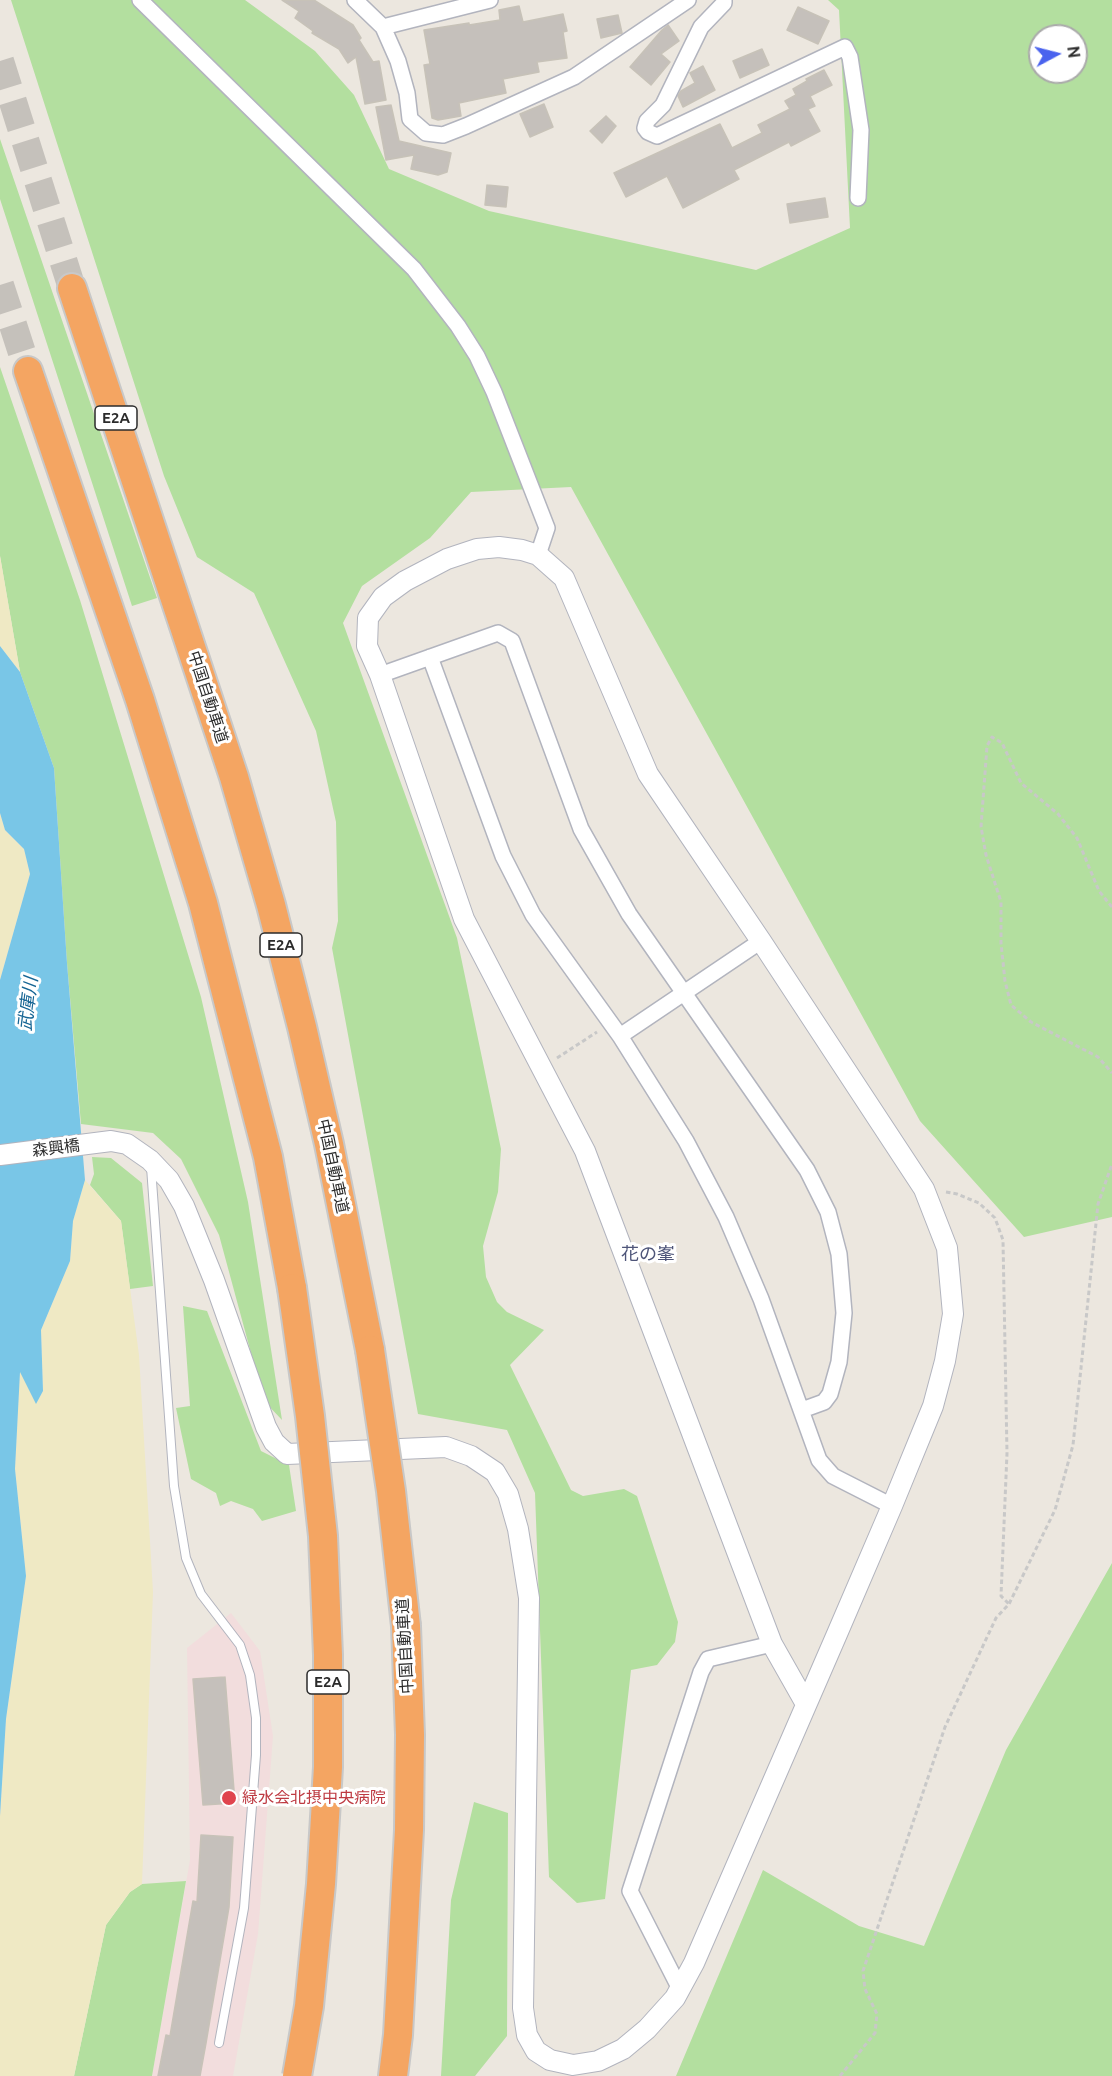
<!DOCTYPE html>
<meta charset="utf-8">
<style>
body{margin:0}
#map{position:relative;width:1112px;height:2076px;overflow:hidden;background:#ece7df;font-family:Ubuntu,sans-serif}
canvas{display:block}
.north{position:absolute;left:1028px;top:24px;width:60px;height:60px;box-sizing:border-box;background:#fff;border:2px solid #aaa;border-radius:50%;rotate:83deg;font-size:16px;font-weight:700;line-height:24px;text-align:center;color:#2b2b2b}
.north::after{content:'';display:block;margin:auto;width:21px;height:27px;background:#4a63ee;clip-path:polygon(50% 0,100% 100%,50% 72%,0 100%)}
</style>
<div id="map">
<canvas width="1112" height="2076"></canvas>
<div class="north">N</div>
</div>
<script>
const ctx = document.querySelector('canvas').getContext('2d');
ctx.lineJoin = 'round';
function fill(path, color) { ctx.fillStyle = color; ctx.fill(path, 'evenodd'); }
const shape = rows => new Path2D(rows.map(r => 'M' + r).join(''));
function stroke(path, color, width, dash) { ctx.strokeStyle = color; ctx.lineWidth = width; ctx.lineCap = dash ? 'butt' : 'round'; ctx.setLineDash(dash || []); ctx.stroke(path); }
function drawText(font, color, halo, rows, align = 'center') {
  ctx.font = font + ' Ubuntu,"Noto Sans JP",sans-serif'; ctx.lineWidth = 6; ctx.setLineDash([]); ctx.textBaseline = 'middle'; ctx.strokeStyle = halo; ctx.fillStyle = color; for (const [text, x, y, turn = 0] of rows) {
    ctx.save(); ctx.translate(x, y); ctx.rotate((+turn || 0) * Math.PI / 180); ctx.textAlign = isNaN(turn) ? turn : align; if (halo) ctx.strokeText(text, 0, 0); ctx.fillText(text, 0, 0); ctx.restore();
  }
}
fill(shape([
 [231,1613,260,1651,273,1736,258,1934,233,2076,152,2076,190,1860,187,1648]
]), '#f2dddd');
fill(shape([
 [11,0,245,0,315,51,354,95,389,169,489,211,756,270,850,228,839,10,828,0,1112,0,1112,1217,1024,1237,920,1121,571,487,471,492,430,538,362,586,343,623,457,938,501,1149,498,1192,483,1246,486,1277,497,1302,507,1312,544,1330,510,1365,571,1490,583,1496,624,1489,637,1496,678,1622,675,1642,657,1665,631,1670,605,1899,577,1903,549,1877,535,1493,507,1430,418,1414,332,948,338,921,336,822,316,731,254,593,197,557,164,476],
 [1040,36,1076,36,1076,72,1040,72],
 [0,139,157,598,132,606,0,199],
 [0,367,80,600,201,997,248,1202,282,1420,264,1401,219,1235,181,1159,153,1133,81,1124,67,963,54,768,20,672,0,556],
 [92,1157,111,1158,142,1183,153,1286,130,1289,121,1221,90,1185,94,1174],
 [183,1306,207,1311,261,1451,289,1465,296,1511,262,1521,253,1509,231,1501,220,1506,216,1493,191,1479,176,1408,190,1406],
 [1112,1563,1112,2076,676,2076,763,1870,859,1926,924,1946,1006,1750],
 [474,1802,508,1813,507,2036,475,2076,441,2076,451,1900],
 [186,1881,152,2076,74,2076,106,1925,130,1892,142,1884]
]), '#b3df9f');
fill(shape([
 [0,556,20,672,0,646],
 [0,813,5,830,24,849,30,874,0,980],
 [85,1180,121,1221,139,1355,153,1592,142,1884,130,1892,106,1925,74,2076,0,2076,0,1816,6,1719,26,1576,15,1469,20,1370,36,1403,43,1391,41,1330,70,1261,73,1221]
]), '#efe9c4');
fill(shape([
 [0,646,20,672,54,768,67,963,85,1180,73,1221,70,1261,41,1330,43,1391,36,1404,20,1372,15,1469,26,1576,6,1719,0,1816,0,980,30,874,24,849,5,830,0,813]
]), '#79c6e7');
const building = shape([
 [282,0,314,0,353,25,361,38,359,40,373,62,379,61,386,100,365,104,356,57,348,63,339,49,312,33,313,31,295,18,299,11,282,0],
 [519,6,523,22,563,14,567,31,563,32,567,58,537,62,539,72,503,79,506,93,459,103,461,116,438,120,432,118,424,65,430,64,424,30,469,23,469,25,500,20,499,10,519,6],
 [798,7,829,21,818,44,787,30,798,7],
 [618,15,622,33,601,38,597,19,618,15],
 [668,25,679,41,661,54,670,62,651,85,630,67,662,30,668,25],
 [762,49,769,65,740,78,733,61,762,49],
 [703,66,715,90,683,107,678,96,681,91,695,83,690,73,703,66],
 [824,70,832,85,810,96,815,106,808,109,820,131,791,146,789,142,734,170,739,179,683,208,667,176,626,197,614,173,720,124,732,148,762,133,758,125,790,109,785,101,796,95,793,89,807,81,806,79,824,70],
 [544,104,553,127,530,137,520,114,544,104],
 [391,105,399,141,451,153,447,172,438,175,411,169,414,155,386,160,376,107,391,105],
 [606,116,616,126,602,143,590,131,606,116],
 [487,185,508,187,506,207,485,205,487,185],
 [825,198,828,217,790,223,787,204,825,198],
 [225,1677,235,1803,203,1805,193,1679,225,1677],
 [201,1835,233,1837,229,1907,206,2043,200,2076,158,2076,166,2035,170,2036,193,1901,197,1902,201,1835]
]);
fill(building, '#c5c0bb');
stroke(building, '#c7c2b8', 1.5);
stroke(shape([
 [0,61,72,288],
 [0,285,28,371]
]), '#c5c1bb', 28, [28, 14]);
const service = shape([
 [151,1167,174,1486,186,1558,201,1594,240,1645,250,1675,256,1718,256,1755,244,1908,219,2043]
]);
const minor = shape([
 [140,0,414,269,458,326,477,356,494,392,547,528,538,555],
 [355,0,383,27,398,61,407,93,410,119,426,133,443,135,466,126,574,77,688,0],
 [724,0,724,3,701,27,663,105,647,121,645,128,648,132,657,136,845,47,850,57,861,130,858,198],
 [383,27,490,0],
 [430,657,503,856,533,915,620,1036,686,1141,726,1217,761,1299,819,1460,833,1476,892,1506],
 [380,675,498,633,512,641,581,829,629,914,807,1170,828,1212,839,1254,844,1313,839,1362,830,1394,824,1402,802,1410],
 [620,1036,761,941],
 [680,1989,630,1891,701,1672,708,1659,772,1644]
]);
const tertiary = shape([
 [0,1155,111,1141,127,1144,150,1160,169,1180,184,1206,214,1280,266,1427,274,1442,287,1454,446,1447,471,1456,495,1472,508,1494,518,1529,529,1598,523,2008,527,2035,536,2051,550,2060,573,2065,598,2061,623,2049,647,2029,675,1998,694,1963,837,1634,892,1506,933,1406,945,1361,953,1314,947,1248,924,1189,761,941,648,774,564,578,538,555,522,550,499,547,477,549,447,559,405,581,383,597,368,618,367,646,380,675,464,919,585,1151,772,1644,806,1704]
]);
const motorway = shape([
 [72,288,234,777,271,905,302,1027,329,1144,370,1350],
 [28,371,140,700,203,903,268,1157,292,1288],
 [393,2076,398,2035,409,1830,410,1735,406,1626]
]);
stroke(service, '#b2b4be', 10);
stroke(minor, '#b2b4be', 18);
stroke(tertiary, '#b2b4be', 22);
stroke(motorway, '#c8c8c8', 32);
stroke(shape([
 [1112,907,1099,891,1077,838,1058,814,1021,783,1002,743,992,737,987,746,981,827,986,855,1001,902,1001,943,1005,981,1011,1005,1031,1022,1098,1057,1112,1073],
 [557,1058,597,1032],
 [946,1192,957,1194,979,1203,995,1218,1003,1240,1007,1453,1001,1596,1009,1604],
 [840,2076,875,2033,877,2014,865,1989,863,1971,945,1727,996,1618,1009,1604,1055,1510,1073,1445,1098,1204,1112,1164]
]), '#c8c8c8', 3, [4.5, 3]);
stroke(service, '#fff', 8);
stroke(minor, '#fff', 15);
stroke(tertiary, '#fff', 20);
stroke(motorway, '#f4a562', 28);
const motorwayBridge = shape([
 [292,1288,310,1416,323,1536,328,1655,328,1767,321,1884,309,2006,297,2076],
 [370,1350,391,1491,406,1626]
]);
stroke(motorwayBridge, '#c8c8c8', 32, []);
stroke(motorwayBridge, '#f4a562', 28);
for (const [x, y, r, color] of [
 [229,1798,8,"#e0444e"]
]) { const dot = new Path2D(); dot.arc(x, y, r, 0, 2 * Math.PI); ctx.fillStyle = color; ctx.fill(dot); stroke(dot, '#fff', 2); }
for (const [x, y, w] of [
 [116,418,42],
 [281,945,42],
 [328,1682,42]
]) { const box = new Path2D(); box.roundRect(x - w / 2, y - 12, w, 24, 4.5); ctx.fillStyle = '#fff'; ctx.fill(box); stroke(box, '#2b2b2b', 1.5); }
drawText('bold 15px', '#2b2b2b', null, [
 ["E2A",116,418],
 ["E2A",281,945],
 ["E2A",328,1682]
]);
drawText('16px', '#2b2b2b', '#fff', [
 ["中国自動車道",208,697,72],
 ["森興橋",56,1148,-7],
 ["中国自動車道",333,1166,78],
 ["中国自動車道",405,1646,-93]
]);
drawText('16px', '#be3a42', '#fff', [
 ["緑水会北摂中央病院",242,1798]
], 'left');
drawText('italic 18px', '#166594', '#fff', [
 ["武庫川",28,1004,-83]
]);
drawText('18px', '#4e5579', '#fff', [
 ["花の峯",648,1254]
]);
</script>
